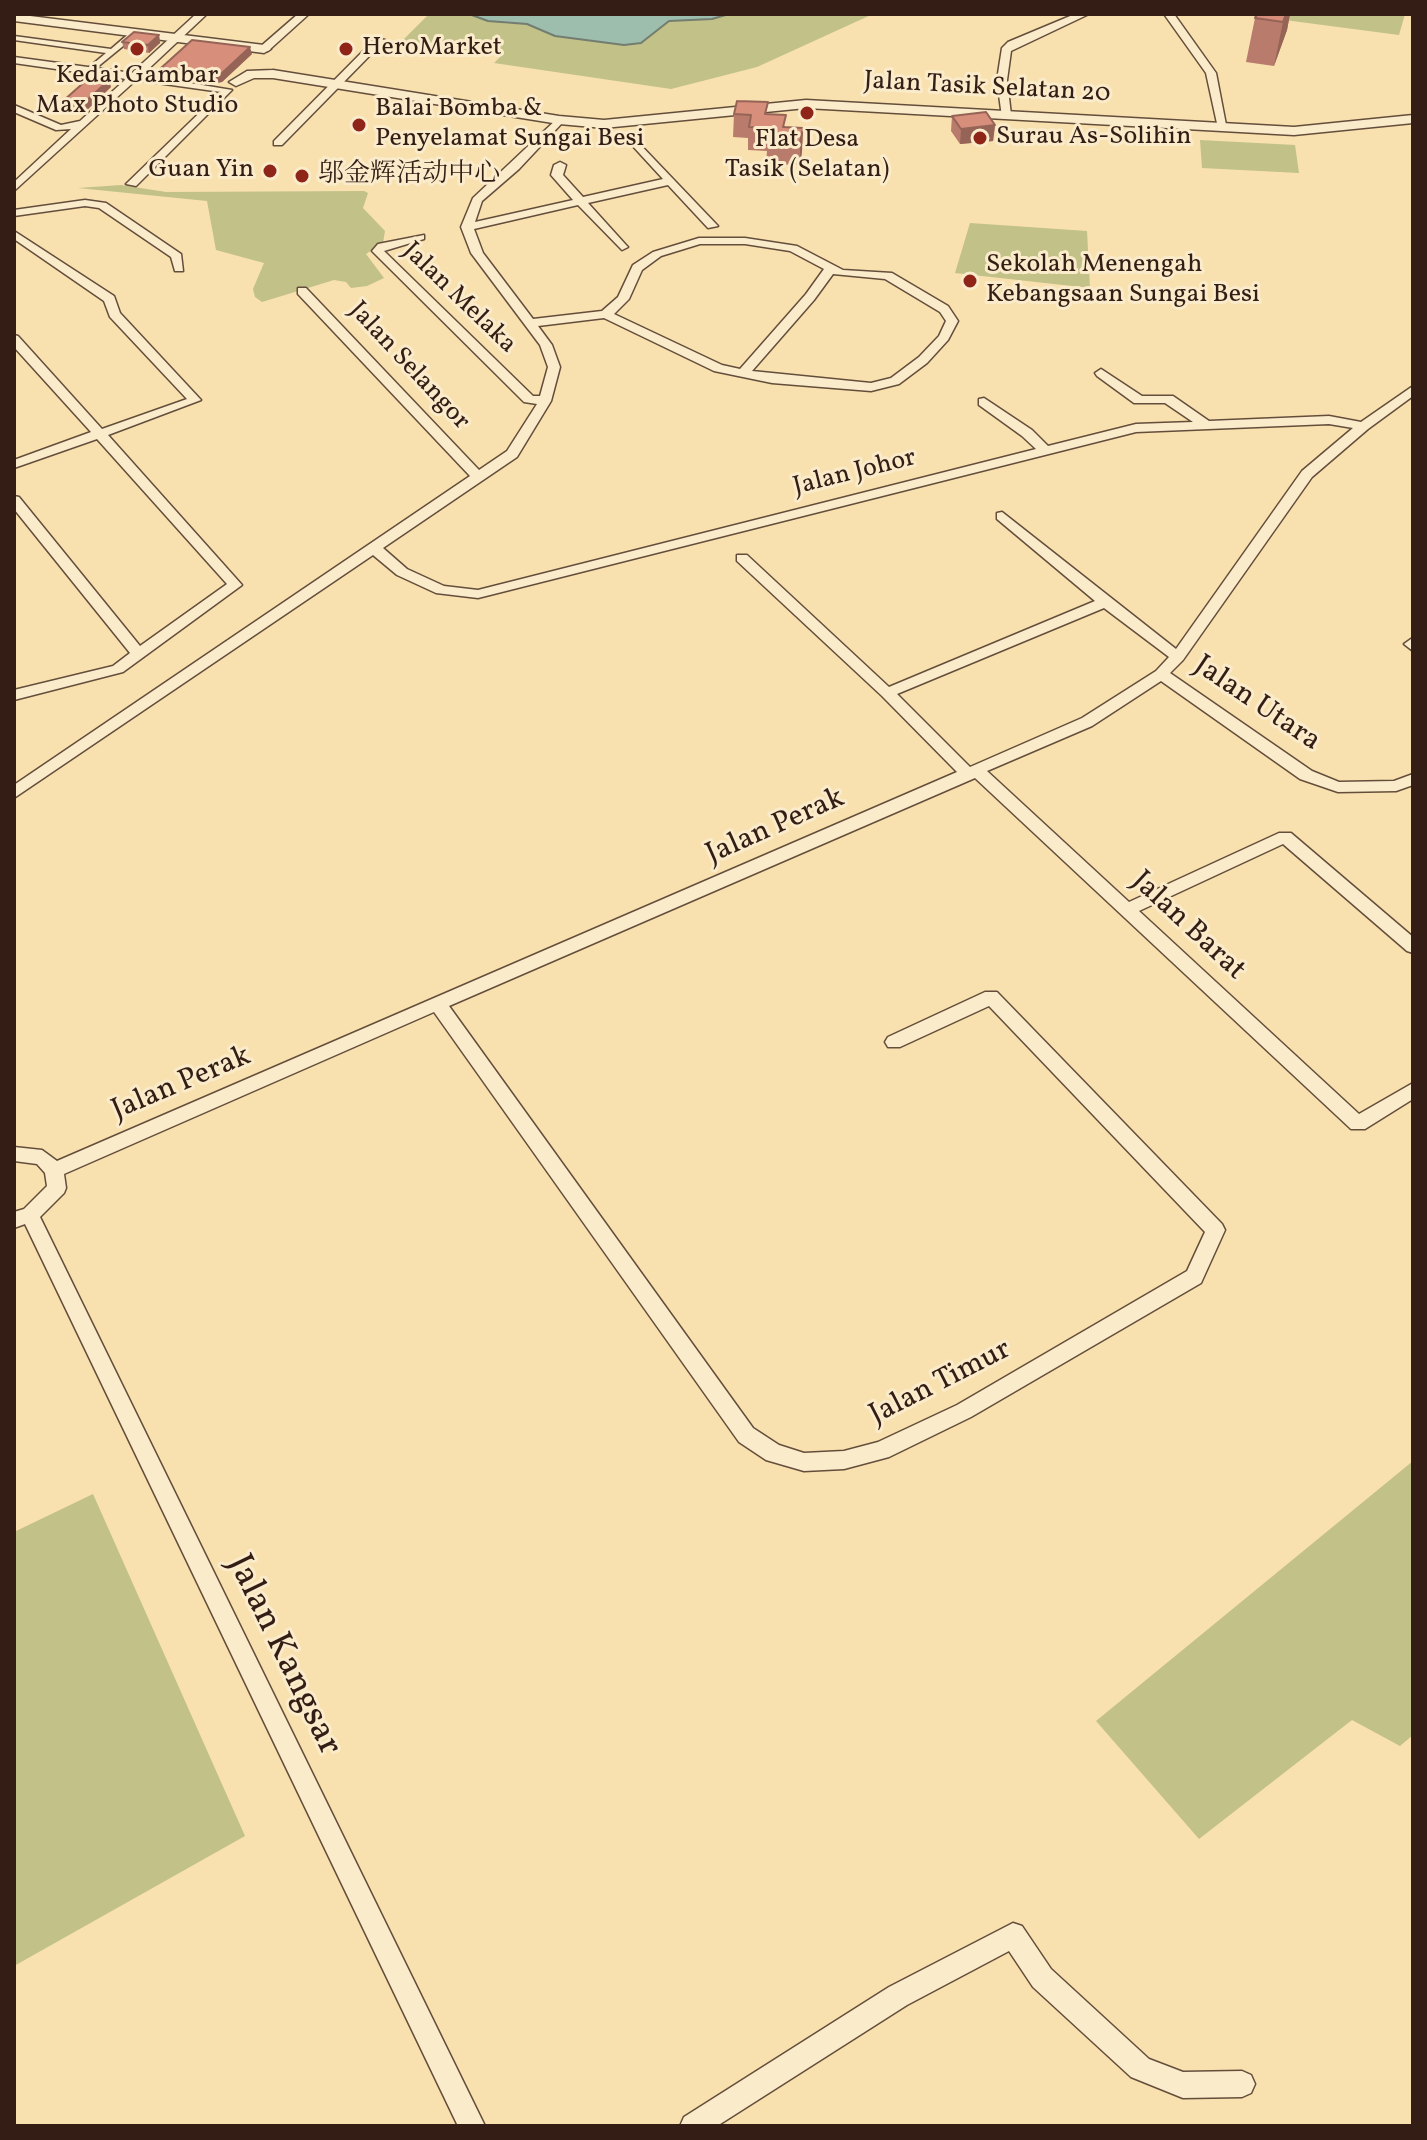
<!DOCTYPE html>
<meta charset="utf-8">
<style>
body{margin:0}
#map{position:relative;width:1427px;height:2140px;overflow:hidden;background:#f8e0af;font-family:Vollkorn,serif}
canvas{display:block}
.frame{position:absolute;inset:0;border:16px solid #331d14;pointer-events:none}
</style>
<div id="map">
<canvas width="1427" height="2140"></canvas>
<div class="frame"></div>
</div>
<script>
const ctx = document.querySelector('canvas').getContext('2d');
ctx.lineJoin = 'round';
function fill(path, color) { ctx.fillStyle = color; ctx.fill(path, 'evenodd'); }
const shape = rows => new Path2D(rows.map(r => 'M' + r).join(''));
function stroke(path, color, width, dash) { ctx.strokeStyle = color; ctx.lineWidth = width; ctx.lineCap = dash ? 'butt' : 'round'; ctx.setLineDash(dash || []); ctx.stroke(path); }
function drawText(font, color, halo, rows, align = 'center') {
  ctx.font = font + ' Vollkorn,"Noto Serif SC",serif'; ctx.lineWidth = 6; ctx.setLineDash([]); ctx.textBaseline = 'middle'; ctx.strokeStyle = halo; ctx.fillStyle = color; for (const [text, x, y, turn = 0] of rows) {
    ctx.save(); ctx.translate(x, y); ctx.rotate((+turn || 0) * Math.PI / 180); ctx.textAlign = isNaN(turn) ? turn : align; if (halo) ctx.strokeText(text, 0, 0); ctx.fillText(text, 0, 0); ctx.restore();
  }
}
fill(shape([
 [429,14,469,14,502,23,527,24,555,36,624,45,641,43,662,23,677,19,712,19,729,14,873,14,757,67,671,89,494,63,500,57,496,54,407,43,404,39],
 [1279,14,1405,14,1399,35,1277,19],
 [1200,140,1295,145,1299,173,1202,168],
 [121,185,166,192,364,191,368,193,363,208,385,231,383,243,366,254,384,278,367,286,351,288,346,282,334,280,262,302,255,297,253,289,264,263,216,250,207,201,78,188],
 [970,223,1087,231,1090,288,955,273],
 [1413,1461,1413,1735,1400,1746,1352,1720,1199,1839,1096,1721],
 [93,1494,245,1836,14,1966,14,1532]
]), '#c1c188');
const water = shape([
 [469,14,729,14,712,19,669,21,641,43,624,45,555,36,527,24,488,21,469,14]
]);
fill(water, '#9dbdad');
stroke(water, '#737d70', 2);
const pedestrian = shape([
 [132,31,139,33,90,73,86,71,87,69,106,53,14,40,14,36,111,49,132,31]
]);
const minor = shape([
 [196,14,207,14,142,75,232,90,136,186,126,184,221,92,136,80,14,191,14,182,71,129,56,130,14,112,14,105,61,125,80,121,126,79,14,63,14,57,132,73,196,14],
 [298,14,309,14,268,51,260,51,260,47,298,14],
 [1075,14,1089,14,1011,51,1007,80,1011,115,1002,117,997,80,1002,48,1008,42,1075,14],
 [1164,14,1174,14,1216,73,1227,130,1218,128,1206,73,1164,14],
 [376,38,385,40,282,145,274,145,274,141,376,38],
 [559,117,564,120,563,122,519,169,482,201,475,222,573,200,551,175,554,165,560,162,566,165,563,175,583,197,663,179,629,142,629,138,633,137,718,226,708,228,668,185,588,203,626,245,628,247,622,250,578,205,474,229,483,253,533,319,602,311,618,297,633,265,653,252,699,238,745,238,797,246,843,270,892,273,948,306,958,321,948,340,927,363,899,384,871,391,772,383,714,371,604,318,538,326,552,345,560,367,551,401,517,457,383,548,407,569,444,586,478,590,1036,449,1022,436,979,405,979,399,984,398,1032,430,1048,446,1136,424,1193,422,1165,403,1134,403,1097,376,1095,373,1101,369,1142,396,1173,396,1209,421,1329,416,1361,422,1413,386,1413,396,1368,429,1312,477,1183,660,1170,673,1312,771,1339,782,1394,781,1413,774,1413,785,1396,791,1338,792,1300,779,1161,681,1092,726,987,771,1129,902,1279,833,1291,833,1413,937,1413,953,1407,951,1283,844,1139,911,1359,1114,1413,1083,1413,1099,1365,1129,1351,1129,975,778,449,1006,753,1428,779,1445,804,1453,844,1451,878,1442,957,1405,1187,1271,1205,1232,989,1006,900,1047,888,1047,885,1042,888,1037,985,992,997,992,1222,1224,1225,1230,1201,1283,971,1417,889,1457,844,1469,804,1471,766,1460,739,1442,434,1012,64,1174,66,1188,64,1193,40,1217,485,2126,458,2126,25,1224,14,1228,14,1212,24,1209,47,1186,45,1173,37,1164,14,1161,14,1147,42,1150,57,1161,957,772,882,696,737,561,737,555,747,555,889,687,1095,601,997,519,997,513,1002,512,1176,649,1302,471,1353,428,1329,424,1136,432,478,598,436,593,397,575,373,555,14,798,14,785,470,476,298,294,298,288,306,288,479,470,507,451,537,404,524,402,372,251,378,244,424,235,424,239,384,251,533,396,540,396,548,367,540,345,471,253,461,227,473,198,559,117],
 [700,244,745,244,790,251,824,269,806,294,740,369,722,365,614,314,629,299,642,270,661,256,700,244],
 [833,274,885,279,940,312,946,321,939,336,919,357,891,378,871,383,752,371,814,300,833,274],
 [1104,608,1169,657,1156,671,1082,718,970,767,897,694,1104,608],
 [85,200,106,203,181,254,183,271,175,271,171,257,99,208,85,206,14,216,14,210,85,200],
 [14,231,114,296,120,313,201,400,108,435,242,585,123,672,14,700,14,690,113,666,130,653,14,509,14,496,19,497,140,646,227,584,97,439,14,468,14,460,91,432,14,347,14,335,18,336,102,429,187,399,110,317,104,301,14,239,14,231],
 [1411,639,1413,640,1413,651,1404,644,1411,639],
 [1013,1923,1022,1926,1051,1969,1149,2059,1183,2072,1242,2071,1251,2075,1255,2084,1251,2093,1242,2097,1183,2098,1131,2077,1033,1987,1009,1951,907,2005,717,2126,680,2126,684,2117,889,1987,1013,1923]
]);
const tertiary = shape([
 [14,14,264,45,271,49,264,53,14,21,14,14],
 [273,70,559,116,604,120,806,100,1294,127,1413,115,1413,123,1294,135,806,108,604,128,559,124,273,78,254,78,236,86,229,82,247,71,273,70]
]);
stroke(pedestrian, '#644e3b', 3);
stroke(minor, '#644e3b', 3);
stroke(tertiary, '#644e3b', 3);
fill(pedestrian, '#faebcb');
fill(minor, '#faebcb');
fill(tertiary, '#faebcb');
fill(shape([
 [1290,14,1287,30,1274,66,1246,62,1255,18],
 [159,35,160,43,149,53,124,49,122,42],
 [252,54,222,82,216,83,162,75,161,68],
 [111,87,87,110,65,109,63,101],
 [734,114,768,114,786,127,803,128,802,151,800,165,766,164,767,151,748,150,748,138,733,137],
 [952,116,995,125,993,141,960,144,951,131]
]), '#b97b6b');
fill(shape([
 [1286,14,1290,14,1287,30,1274,66,1283,22],
 [159,35,160,43,149,53,148,45],
 [250,47,252,54,222,82,216,83,215,76],
 [109,80,111,87,87,110,85,102],
 [995,125,993,141,960,144,961,129],
 [803,128,802,151,800,165,800,142]
]), '#966457');
const building = shape([
 [1257,14,1286,14,1283,22,1255,18,1257,14],
 [134,32,159,35,148,45,122,42,134,32],
 [192,40,250,47,221,74,215,76,161,68,192,40],
 [90,77,109,80,85,102,63,101,90,77],
 [737,101,768,102,765,114,786,115,783,127,803,128,800,142,767,141,770,128,749,127,751,115,734,114,737,101],
 [986,112,995,125,961,129,952,116,986,112]
]);
fill(building, '#d78f7c');
stroke(building, '#966457', 2);
for (const [x, y, r, color] of [
 [137,49,8,"#8f2418"],
 [346,49,8,"#8f2418"],
 [807,113,8,"#8f2418"],
 [359,125,8,"#8f2418"],
 [980,138,8,"#8f2418"],
 [270,171,8,"#8f2418"],
 [302,176,8,"#8f2418"],
 [970,281,8,"#8f2418"]
]) { const dot = new Path2D(); dot.arc(x, y, r, 0, 2 * Math.PI); ctx.fillStyle = color; ctx.fill(dot); stroke(dot, '#faebcb', 3); }
drawText('26px', '#331d14', '#faebcb', [
 ["HeroMarket",362,49],
 ["Kedai Gambar",137,77,"center"],
 ["Max Photo Studio",137,107,"center"],
 ["Balai Bomba &",375,110],
 ["Penyelamat Sungai Besi",375,140],
 ["Surau As-Solihin",996,138],
 ["Flat Desa",807,141,"center"],
 ["Tasik (Selatan)",807,171,"center"],
 ["Guan Yin",254,171,"right"],
 ["邬金辉活动中心",318,176],
 ["Sekolah Menengah",986,266],
 ["Kebangsaan Sungai Besi",986,296]
], 'left');
drawText('26px', '#331d14', '#faebcb', [
 ["Jalan Tasik Selatan 20",987,89,3],
 ["Jalan Melaka",458,299,44],
 ["Jalan Selangor",408,367,47],
 ["Jalan Johor",855,474,-14]
]);
drawText('30px', '#331d14', '#faebcb', [
 ["Jalan Utara",1256,705,34],
 ["Jalan Perak",776,828,-24],
 ["Jalan Barat",1187,927,43],
 ["Jalan Perak",182,1085,-23],
 ["Jalan Timur",941,1384,-27]
]);
drawText('36px', '#331d14', '#faebcb', [
 ["Jalan Kangsar",282,1656,64]
]);
</script>
